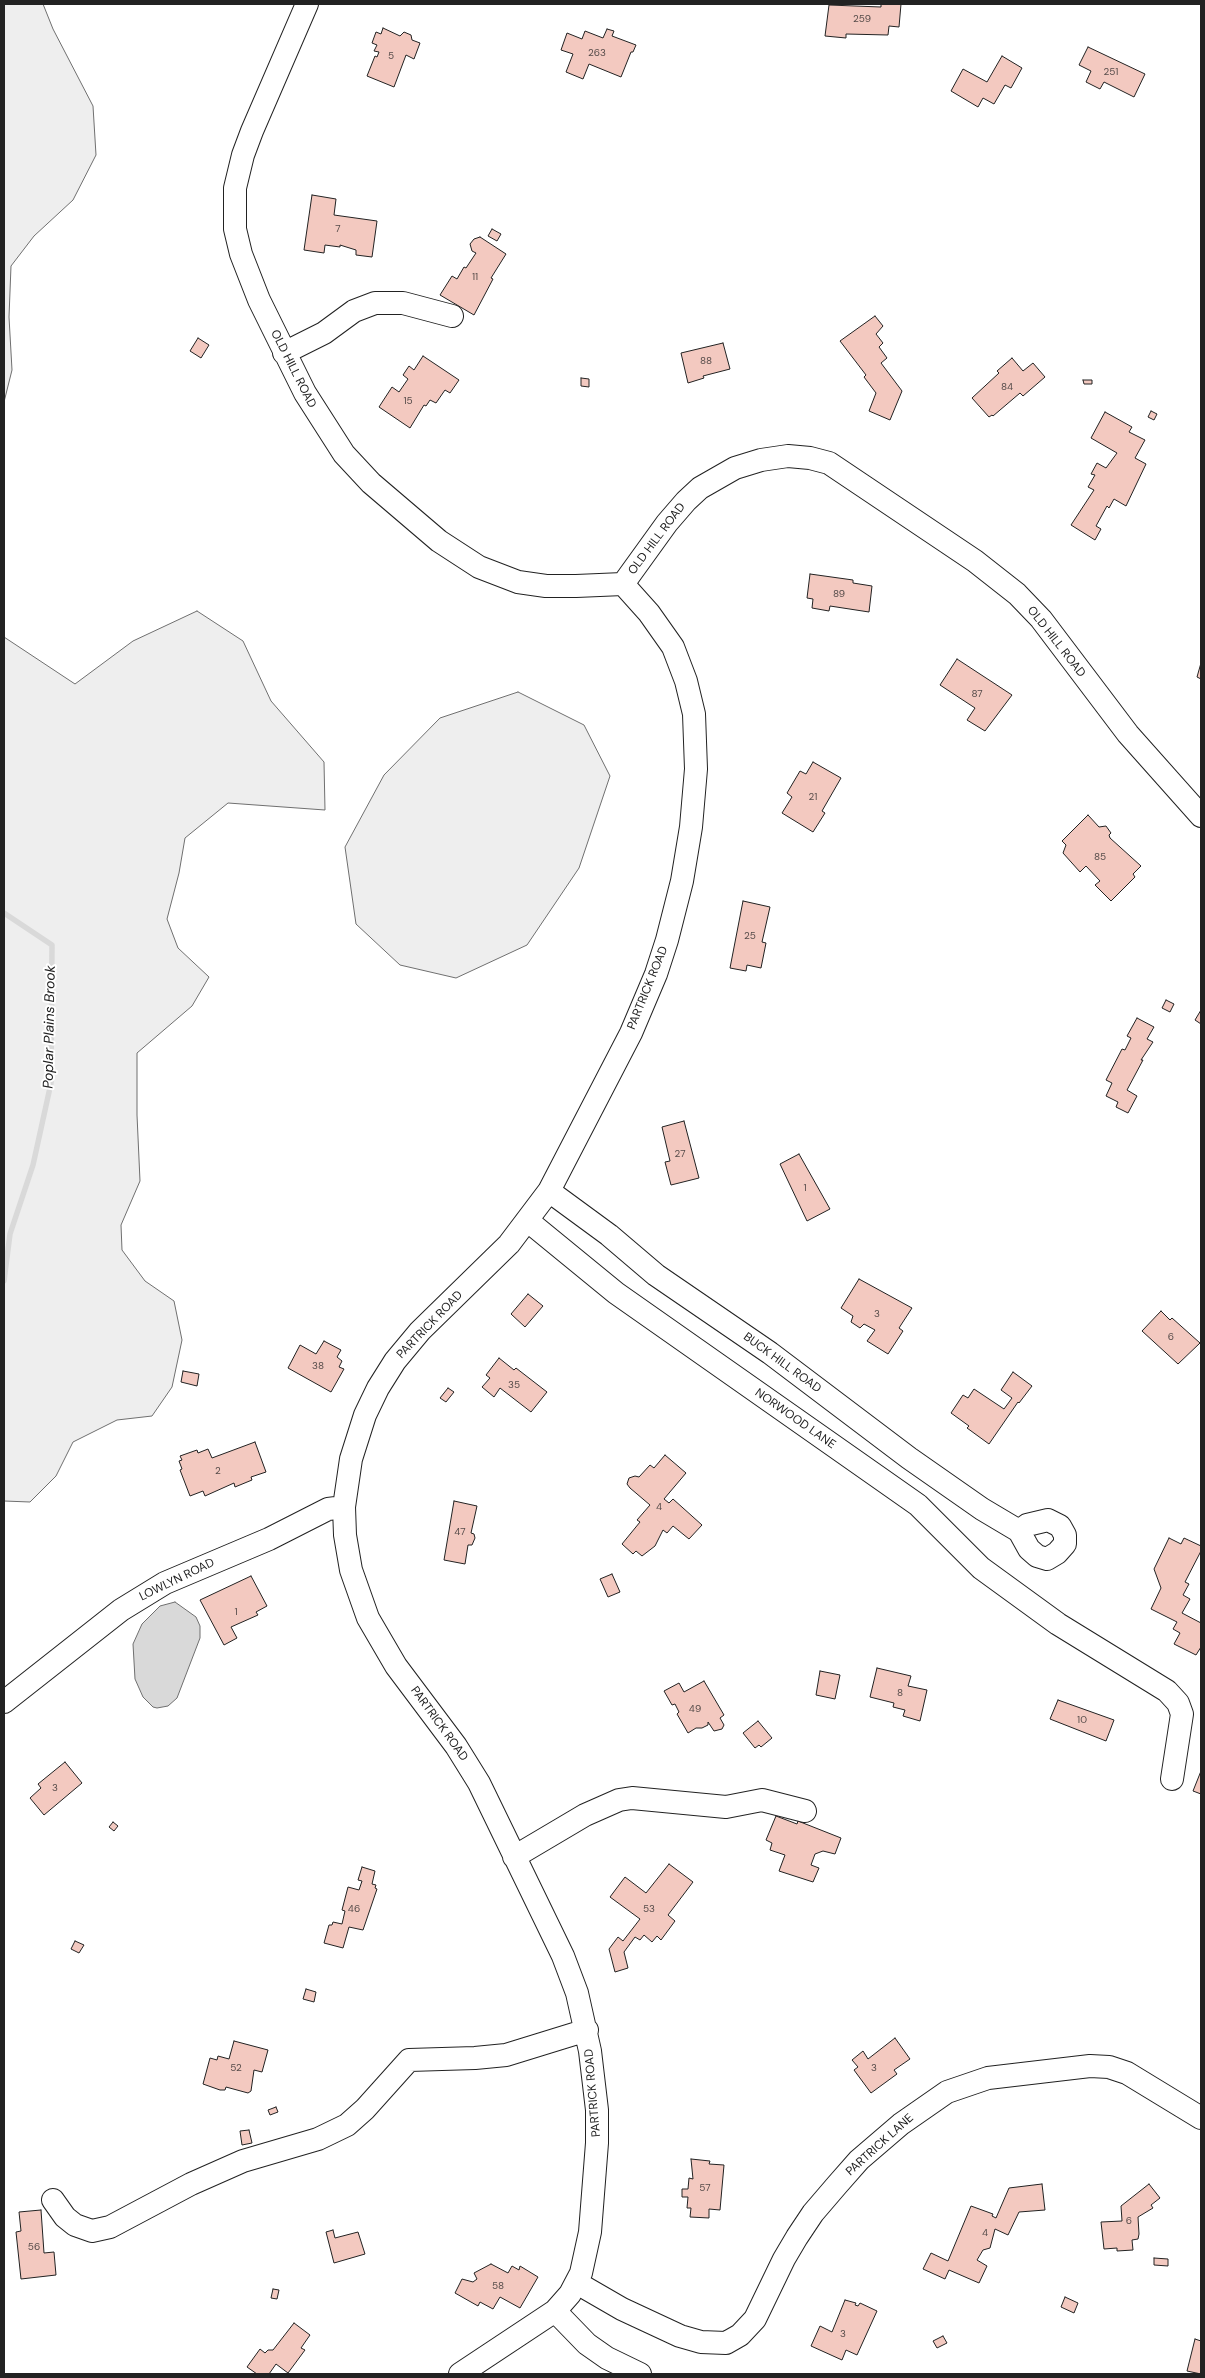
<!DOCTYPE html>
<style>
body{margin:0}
#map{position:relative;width:1205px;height:2378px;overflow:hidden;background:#fff;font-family:"DM Sans",sans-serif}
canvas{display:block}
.frame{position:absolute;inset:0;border:5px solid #222;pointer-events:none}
</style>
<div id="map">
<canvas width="1205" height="2378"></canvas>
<div class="frame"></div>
</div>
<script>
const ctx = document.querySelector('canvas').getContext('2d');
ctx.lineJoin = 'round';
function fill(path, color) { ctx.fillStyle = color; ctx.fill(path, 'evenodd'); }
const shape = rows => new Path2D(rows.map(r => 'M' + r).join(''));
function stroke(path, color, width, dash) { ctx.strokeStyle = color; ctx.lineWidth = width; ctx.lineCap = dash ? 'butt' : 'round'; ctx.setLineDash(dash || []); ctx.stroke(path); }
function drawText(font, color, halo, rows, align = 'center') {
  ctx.font = font + ' "DM Sans",sans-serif'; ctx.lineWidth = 4; ctx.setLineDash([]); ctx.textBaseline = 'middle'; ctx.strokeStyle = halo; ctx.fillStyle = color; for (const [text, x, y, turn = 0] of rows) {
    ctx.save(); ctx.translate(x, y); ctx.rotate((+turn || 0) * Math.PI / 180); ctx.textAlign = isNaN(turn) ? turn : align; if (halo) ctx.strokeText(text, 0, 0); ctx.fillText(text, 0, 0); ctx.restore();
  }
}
const green = shape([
 [4,4,43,4,53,29,93,106,96,155,73,200,34,236,11,266,9,317,12,370,4,402,4,4],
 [197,611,243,641,271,701,324,762,325,810,228,803,185,838,179,873,167,919,178,948,209,977,192,1006,137,1053,137,1115,140,1181,121,1225,122,1250,145,1281,174,1301,182,1340,172,1387,152,1416,117,1420,73,1442,56,1476,30,1502,4,1501,4,637,75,684,133,641,197,611],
 [518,692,584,725,610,776,579,868,527,945,456,978,400,965,356,924,345,847,384,775,440,718,518,692]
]);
fill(green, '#eee');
stroke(green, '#6f6f6f', 1);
const water = shape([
 [175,1602,196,1617,200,1626,200,1638,177,1698,168,1706,157,1708,153,1707,143,1697,135,1679,133,1644,142,1624,160,1606,175,1602]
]);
fill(water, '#d9d9d9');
stroke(water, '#6f6f6f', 1);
stroke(shape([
 [4,913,52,945,51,1083,33,1165,10,1234,4,1281]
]), '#d9d9d9', 5.5);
const building = shape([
 [881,4,901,4,899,27,889,26,888,35,846,34,846,38,825,36,829,5,881,7,881,4],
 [383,28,400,36,404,32,411,35,412,40,420,43,414,59,406,55,394,87,367,76,375,56,377,57,379,52,374,51,377,45,372,43,376,32,381,34,383,28],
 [607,29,614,31,612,36,636,45,633,52,631,52,621,77,589,64,583,79,566,72,573,54,561,50,567,33,582,39,585,31,603,38,607,29],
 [1088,47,1145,74,1134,97,1104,82,1100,89,1086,82,1091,71,1079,65,1088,47],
 [1002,56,1022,68,1011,88,1005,85,994,104,983,98,978,107,951,91,963,69,987,82,1002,56],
 [312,195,336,199,334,215,377,221,372,257,356,255,356,250,340,245,340,247,325,245,324,253,304,250,312,195],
 [492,229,501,234,497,241,488,236,492,229],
 [480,237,506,254,491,278,493,279,474,315,440,295,452,276,457,279,464,267,466,268,476,253,472,251,470,244,474,239,480,237],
 [875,316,883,326,876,334,883,343,879,347,887,358,881,363,902,391,890,420,869,411,876,393,864,377,866,375,840,341,875,316],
 [198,338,209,345,201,358,190,351,198,338],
 [723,343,730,369,703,376,704,378,688,383,681,353,723,343],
 [423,356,459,380,450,393,445,390,436,403,430,400,426,406,424,405,410,428,379,407,392,387,399,392,408,379,403,375,409,366,414,370,423,356],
 [1012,358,1023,371,1033,363,1045,377,1023,396,1020,393,993,416,992,415,989,417,972,398,999,373,997,371,1012,358],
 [581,378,589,379,589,387,581,386,581,378],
 [1083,380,1092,380,1092,384,1084,384,1083,380],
 [1151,411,1157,414,1154,420,1148,417,1151,411],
 [1105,412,1132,427,1129,432,1145,440,1135,458,1146,464,1126,506,1114,499,1109,508,1107,506,1096,526,1101,529,1095,540,1071,525,1094,490,1088,487,1095,475,1091,474,1097,463,1106,468,1117,453,1091,438,1105,412],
 [810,574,853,580,853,583,872,586,869,612,830,606,829,611,812,608,813,599,807,598,810,574],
 [957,659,1012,695,985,731,967,720,975,708,940,685,957,659],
 [1201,663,1201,679,1197,677,1201,663],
 [813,762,841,778,822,811,825,813,813,832,782,813,792,797,787,793,800,771,806,774,813,762],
 [1088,815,1099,827,1106,826,1111,833,1109,835,1110,838,1141,866,1133,874,1135,877,1111,901,1095,885,1100,881,1086,866,1080,872,1063,853,1066,845,1062,841,1088,815],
 [743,901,770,907,762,942,766,943,761,968,747,965,746,971,730,968,743,901],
 [1166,1000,1174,1004,1170,1012,1162,1008,1166,1000],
 [1201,1010,1201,1024,1195,1020,1201,1010],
 [1137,1018,1154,1027,1147,1039,1153,1042,1141,1060,1143,1060,1127,1090,1137,1096,1128,1113,1116,1107,1118,1102,1106,1096,1112,1083,1106,1080,1122,1049,1125,1050,1131,1038,1127,1036,1137,1018],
 [684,1121,699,1178,671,1185,665,1162,670,1161,662,1127,684,1121],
 [799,1154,830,1209,807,1221,780,1164,799,1154],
 [859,1279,912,1308,899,1328,903,1331,888,1354,867,1341,875,1330,864,1324,860,1328,851,1322,853,1316,841,1308,859,1279],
 [528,1294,543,1306,525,1327,511,1314,528,1294],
 [1161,1311,1170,1320,1172,1318,1200,1343,1178,1364,1142,1331,1161,1311],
 [324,1341,341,1350,337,1357,342,1361,339,1367,344,1369,331,1392,288,1368,300,1345,316,1354,324,1341],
 [499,1358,514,1370,516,1368,547,1392,531,1412,500,1388,494,1397,482,1387,490,1378,486,1375,499,1358],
 [183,1371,199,1374,197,1386,181,1382,183,1371],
 [1013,1372,1032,1386,1019,1403,1018,1402,989,1444,967,1428,969,1426,951,1413,963,1395,968,1398,974,1389,1004,1409,1012,1398,1001,1390,1013,1372],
 [448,1388,454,1392,446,1402,440,1398,448,1388],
 [255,1442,266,1472,251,1477,252,1480,235,1487,234,1483,205,1496,203,1491,190,1496,180,1470,182,1469,179,1461,182,1460,180,1456,197,1450,198,1453,208,1449,212,1458,255,1442],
 [665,1455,686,1473,664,1499,669,1503,673,1499,702,1525,689,1539,673,1526,667,1533,663,1530,655,1546,642,1556,636,1551,633,1554,622,1544,640,1522,637,1520,650,1505,630,1488,627,1484,629,1478,635,1476,639,1477,650,1465,654,1468,665,1455],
 [454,1501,477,1506,471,1533,474,1534,475,1538,472,1545,468,1545,465,1564,444,1560,454,1501],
 [1169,1538,1181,1544,1184,1538,1201,1546,1201,1551,1185,1582,1189,1584,1183,1595,1190,1599,1182,1613,1201,1623,1201,1647,1196,1655,1174,1644,1180,1633,1173,1629,1177,1622,1151,1609,1161,1588,1154,1569,1169,1538],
 [612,1574,620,1592,608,1597,600,1579,612,1574],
 [251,1576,267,1606,256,1612,258,1615,231,1627,237,1638,224,1645,200,1600,251,1576],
 [877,1668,911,1676,908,1686,927,1690,920,1721,903,1716,905,1710,893,1707,894,1703,870,1697,877,1668],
 [820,1671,840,1675,835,1699,816,1695,820,1671],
 [704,1681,724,1715,720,1718,724,1725,722,1729,714,1731,708,1722,708,1725,702,1728,696,1728,688,1733,677,1714,679,1712,675,1704,672,1705,664,1691,679,1683,684,1692,704,1681],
 [1058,1700,1114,1720,1106,1741,1050,1719,1058,1700],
 [758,1721,772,1738,761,1747,759,1745,755,1748,743,1733,758,1721],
 [65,1762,82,1783,44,1815,30,1798,41,1788,38,1784,65,1762],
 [1201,1771,1201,1794,1193,1791,1201,1771],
 [776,1816,797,1824,798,1821,841,1838,835,1854,823,1851,815,1854,811,1865,819,1868,813,1882,779,1871,785,1855,770,1850,772,1843,766,1840,776,1816],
 [113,1822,118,1826,114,1831,109,1827,113,1822],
 [669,1864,693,1882,668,1915,675,1921,661,1940,657,1936,652,1942,644,1935,640,1940,635,1937,624,1952,628,1968,615,1972,609,1949,618,1937,623,1941,640,1919,610,1897,625,1877,646,1893,669,1864],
 [362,1867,375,1871,372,1884,376,1885,375,1888,377,1889,363,1930,349,1927,343,1948,324,1943,329,1925,332,1925,333,1922,342,1924,345,1911,342,1910,348,1887,359,1890,362,1881,358,1880,362,1867],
 [75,1941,84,1945,79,1953,71,1949,75,1941],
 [306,1989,316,1992,314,2002,303,1999,306,1989],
 [895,2038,910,2059,894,2070,897,2074,871,2093,854,2070,858,2067,852,2060,863,2051,868,2059,895,2038],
 [234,2041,268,2050,262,2072,254,2070,251,2091,248,2093,226,2087,225,2090,220,2090,203,2084,210,2058,217,2060,218,2056,229,2059,234,2041],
 [276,2107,278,2112,270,2115,268,2110,276,2107],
 [249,2130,252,2143,242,2145,240,2131,249,2130],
 [691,2159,710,2161,709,2164,724,2165,720,2210,709,2209,709,2218,690,2217,691,2208,687,2208,688,2197,682,2197,682,2189,688,2189,689,2178,693,2179,691,2159],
 [1042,2184,1045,2210,1019,2212,1008,2235,995,2229,990,2248,983,2250,977,2260,987,2266,979,2283,949,2270,945,2279,923,2269,931,2253,948,2261,971,2206,993,2214,992,2216,996,2218,1009,2188,1042,2184],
 [1149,2184,1160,2198,1151,2205,1153,2208,1138,2217,1139,2234,1138,2239,1132,2240,1133,2250,1117,2251,1117,2248,1104,2249,1101,2222,1122,2221,1121,2206,1149,2184],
 [41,2210,44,2253,54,2252,56,2275,21,2279,16,2232,21,2231,19,2212,41,2210],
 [333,2230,335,2238,358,2232,365,2254,334,2263,326,2232,333,2230],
 [1154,2258,1168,2259,1168,2266,1154,2265,1154,2258],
 [491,2264,508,2273,512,2266,519,2270,520,2266,538,2277,520,2308,500,2297,493,2309,480,2302,478,2306,455,2293,462,2279,473,2282,477,2279,474,2273,491,2264],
 [273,2289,279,2290,277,2299,271,2298,273,2289],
 [1065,2297,1078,2303,1074,2313,1061,2307,1065,2297],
 [845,2300,856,2303,855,2305,858,2306,860,2303,877,2311,857,2355,846,2350,842,2360,811,2346,820,2326,832,2332,845,2300],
 [294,2323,310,2335,301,2348,305,2350,288,2373,276,2364,269,2374,257,2374,247,2367,260,2349,265,2353,268,2350,273,2350,294,2323],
 [943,2336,947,2343,937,2348,933,2341,943,2336],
 [1195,2339,1201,2341,1201,2374,1187,2371,1195,2339]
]);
fill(building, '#f3c9c0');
stroke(building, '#222', 1);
const minor = shape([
 [307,4,252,131,243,155,235,188,235,229,241,254,259,300,305,393,344,454,371,483,439,541,479,567,518,582,546,586,576,586,623,584,667,523,686,501,700,488,735,468,761,460,788,456,810,458,829,463,975,561,1017,594,1041,619,1128,734,1201,816],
 [284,353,324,333,354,311,375,303,403,303,452,316],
 [549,1191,609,1235,656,1275,770,1353,909,1458,982,1509,1019,1531,1029,1549,1037,1556,1047,1559,1057,1553,1065,1544,1065,1535,1060,1526,1048,1520,1027,1525,1019,1531],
 [528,1221,616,1293,918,1505,981,1568,1058,1624,1167,1691,1178,1703,1182,1714,1172,1779],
 [4,1702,121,1610,165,1583,269,1539,328,1509,344,1507],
 [514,1857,585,1815,619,1800,632,1798,726,1807,762,1800,805,1811],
 [53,2200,65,2217,75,2225,92,2231,110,2227,191,2184,243,2161,318,2139,347,2125,365,2109,409,2060,475,2058,506,2055,587,2030],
 [577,2283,622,2309,680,2336,701,2342,726,2343,740,2335,755,2319,784,2259,797,2237,813,2213,837,2185,859,2160,901,2124,947,2092,988,2078,1090,2066,1109,2067,1127,2073,1201,2118],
 [555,2311,587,2344,607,2358,640,2374],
 [460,2374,555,2311,570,2294,581,2273,590,2232,597,2143,597,2110,590,2051,577,1993,563,1956,479,1783,456,1746,396,1666,368,1618,351,1570,345,1535,344,1507,351,1459,365,1415,378,1388,395,1361,420,1331,509,1244,549,1191,631,1033,656,974,667,940,682,881,691,827,696,769,694,714,686,681,673,647,649,613,623,584]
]);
stroke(minor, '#222', 24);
stroke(minor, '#fff', 22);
drawText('10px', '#564c4a', null, [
 ["259",862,19],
 ["263",597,53],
 ["5",391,56],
 ["251",1111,72],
 ["7",338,229],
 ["11",475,277],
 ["88",706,361],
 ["84",1007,387],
 ["15",408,401],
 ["89",839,594],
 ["87",977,694],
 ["21",813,797],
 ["85",1100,857],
 ["25",750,936],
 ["27",680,1154],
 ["1",805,1188],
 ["3",877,1314],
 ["6",1171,1337],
 ["38",318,1366],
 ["35",514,1385],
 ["2",218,1471],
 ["4",659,1507],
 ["47",460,1532],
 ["1",236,1612],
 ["8",900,1693],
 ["49",695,1709],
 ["10",1082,1720],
 ["3",55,1788],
 ["46",354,1909],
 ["53",649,1909],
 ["52",236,2068],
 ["3",874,2068],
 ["57",705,2188],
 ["6",1129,2221],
 ["4",985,2233],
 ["56",34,2247],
 ["58",498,2286],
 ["3",843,2334]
]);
drawText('12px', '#222', '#fff', [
 ["OLD HILL ROAD",293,369,63],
 ["OLD HILL ROAD",657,539,-53],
 ["OLD HILL ROAD",1056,642,52],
 ["PARTRICK ROAD",648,988,-68],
 ["PARTRICK ROAD",430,1325,-46],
 ["BUCK HILL ROAD",782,1363,36],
 ["NORWOOD LANE",795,1419,35],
 ["LOWLYN ROAD",177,1580,-26],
 ["PARTRICK ROAD",439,1724,54],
 ["PARTRICK ROAD",593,2093,-95],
 ["PARTRICK LANE",880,2145,-42]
]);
drawText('italic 14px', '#222', '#fff', [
 ["Poplar Plains Brook",50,1027,-89]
]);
</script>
